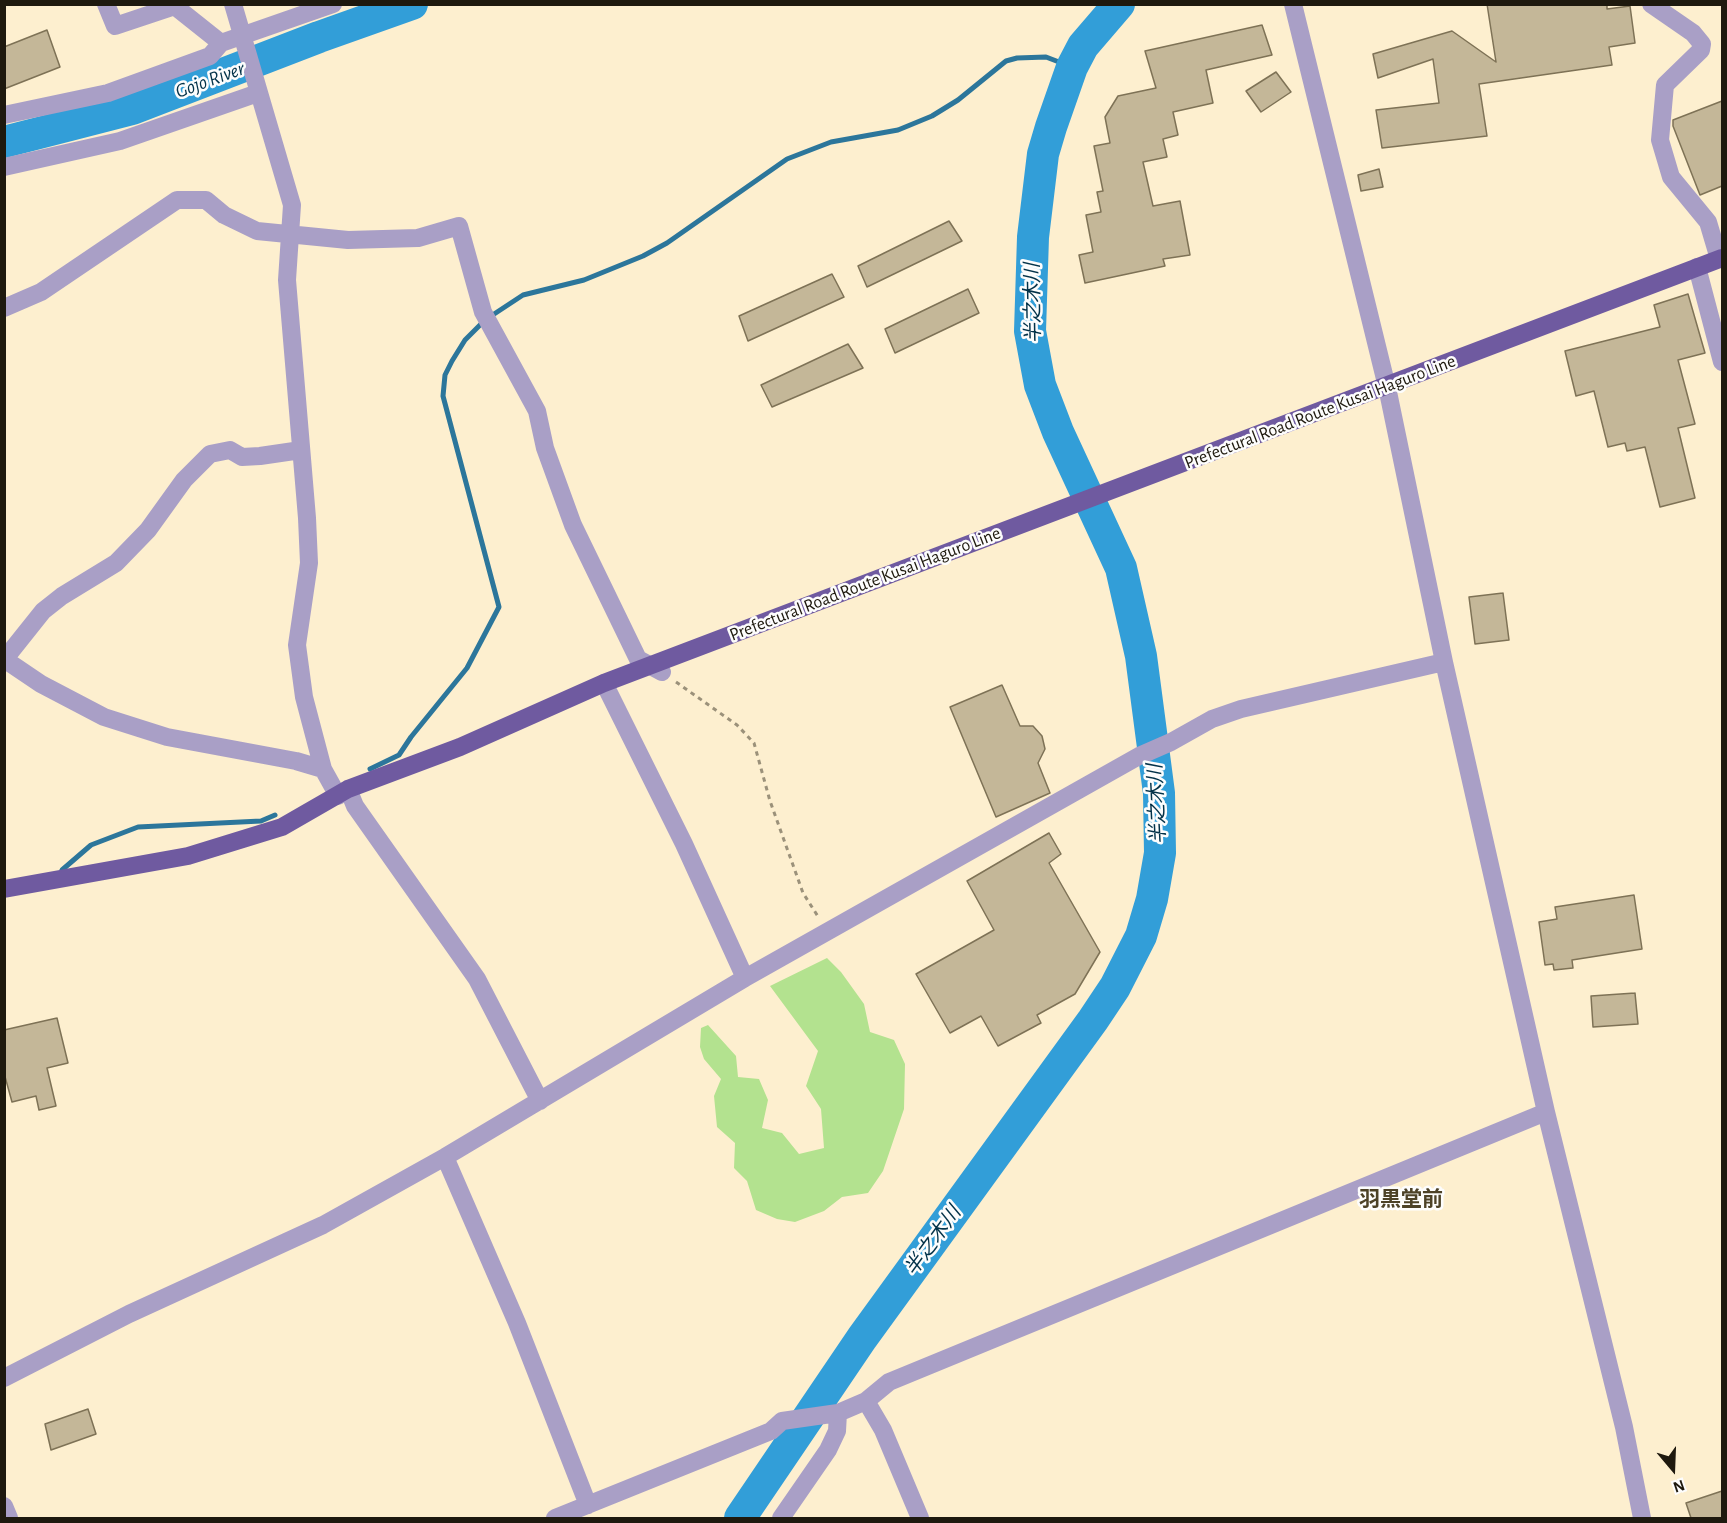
<!DOCTYPE html>
<meta charset="utf-8">
<style>
body{margin:0}
#map{position:relative;width:1727px;height:1523px;overflow:hidden;background:#fdefcf;font-family:"Alegreya Sans",sans-serif}
canvas{display:block}
.frame{position:absolute;inset:0;border:6px solid #1e190e;pointer-events:none}
.north{position:absolute;left:1643px;top:1439px;width:60px;height:60px;-webkit-text-stroke:4px #fdfdfd;paint-order:stroke;rotate:161deg;font-size:16px;font-weight:700;line-height:24px;text-align:center;color:#1e190e}
.north::after{content:'';display:block;margin:auto;width:21px;height:27px;background:#1e190e;clip-path:polygon(50% 0,100% 100%,50% 72%,0 100%)}
</style>
<div id="map">
<canvas width="1727" height="1523"></canvas>
<div class="frame"></div>
<div class="north">N</div>
</div>
<script>
const ctx = document.querySelector('canvas').getContext('2d');
ctx.lineJoin = 'round';
function fill(path, color) { ctx.fillStyle = color; ctx.fill(path, 'evenodd'); }
const shape = rows => new Path2D(rows.map(r => 'M' + r).join(''));
function stroke(path, color, width, dash) { ctx.strokeStyle = color; ctx.lineWidth = width; ctx.lineCap = dash ? 'butt' : 'round'; ctx.setLineDash(dash || []); ctx.stroke(path); }
function drawText(font, color, halo, rows, align = 'center') {
  ctx.font = font + ' "Alegreya Sans","Noto Sans JP",sans-serif'; ctx.lineWidth = 5; ctx.setLineDash([]); ctx.textBaseline = 'middle'; ctx.strokeStyle = halo; ctx.fillStyle = color; for (const [text, x, y, turn = 0] of rows) {
    ctx.save(); ctx.translate(x, y); ctx.rotate((+turn || 0) * Math.PI / 180); ctx.textAlign = isNaN(turn) ? turn : align; if (halo) ctx.strokeText(text, 0, 0); ctx.fillText(text, 0, 0); ctx.restore();
  }
}
fill(shape([
 [827,958,841,972,864,1004,870,1032,894,1040,905,1064,904,1109,883,1171,868,1193,842,1197,824,1211,795,1222,777,1219,756,1210,747,1181,734,1168,735,1143,717,1127,714,1096,721,1079,704,1059,700,1047,701,1028,708,1025,736,1056,738,1077,759,1079,768,1100,762,1128,782,1133,799,1154,824,1148,821,1109,806,1086,818,1051,770,986]
]), '#b3e28f');
stroke(shape([
 [370,769,399,755,411,737,467,668,499,607,443,396,445,375,452,361,465,340,485,320,523,295,584,280,643,256,667,243,787,159,831,142,898,130,932,116,958,100,1006,61,1017,58,1046,57,1072,67],
 [62,870,91,845,138,827,261,821,275,815]
]), '#2c769b', 5);
stroke(shape([
 [4,142,132,109,319,37,412,4],
 [740,1518,862,1338,1093,1020,1115,987,1141,936,1152,899,1160,853,1159,793,1141,656,1121,568,1058,432,1040,385,1030,331,1033,237,1043,154,1051,127,1072,67,1083,46,1119,4]
]), '#329ed8', 32);
const building = shape([
 [1487,4,1607,4,1607,9,1630,6,1635,43,1609,47,1612,65,1479,84,1487,136,1382,148,1376,110,1439,103,1433,59,1378,78,1373,54,1452,31,1496,62,1487,4],
 [1262,25,1272,55,1206,70,1213,103,1173,112,1178,135,1163,139,1167,157,1143,162,1153,206,1180,201,1190,255,1163,259,1165,266,1085,283,1079,255,1093,252,1086,215,1101,212,1097,192,1103,191,1094,146,1110,143,1105,117,1118,96,1156,88,1145,51,1262,25],
 [47,30,60,67,4,89,4,47,47,30],
 [1276,72,1291,92,1261,112,1246,91,1276,72],
 [1722,101,1722,186,1700,195,1673,126,1673,120,1722,101],
 [1379,169,1383,187,1361,191,1358,175,1379,169],
 [949,221,962,241,867,287,858,266,949,221],
 [832,274,844,297,748,341,739,316,832,274],
 [968,289,979,313,895,353,885,329,968,289],
 [1688,294,1705,353,1678,360,1695,424,1678,428,1695,498,1660,507,1645,447,1627,451,1625,443,1608,447,1594,391,1576,396,1565,351,1660,327,1654,305,1688,294],
 [848,344,863,368,772,407,761,385,848,344],
 [1503,593,1509,640,1475,644,1469,597,1503,593],
 [1002,685,1020,726,1033,726,1042,736,1045,749,1038,763,1050,793,996,817,950,707,1002,685],
 [1049,833,1061,854,1049,863,1100,952,1075,994,1037,1015,1041,1023,998,1046,981,1016,950,1033,916,974,994,930,967,881,1049,833],
 [1634,895,1642,949,1572,960,1573,968,1554,970,1553,964,1545,965,1539,922,1557,919,1555,907,1634,895],
 [1635,993,1638,1024,1593,1027,1591,996,1635,993],
 [57,1018,68,1063,47,1068,56,1106,39,1110,36,1096,12,1102,4,1073,4,1030,57,1018],
 [88,1409,96,1434,51,1450,45,1424,88,1409],
 [1722,1491,1722,1518,1691,1518,1686,1503,1722,1491]
]);
fill(building, '#c4b798');
stroke(building, '#7e7256', 1.5);
stroke(shape([
 [676,682,737,725,754,743,770,801,803,893,819,918]
]), '#9b917a', 3, [4.5, 4.5]);
stroke(shape([
 [106,4,115,26,175,6],
 [172,4,221,43,333,4],
 [233,4,292,205,287,280,307,518,309,563,297,645,304,697,323,769,338,796],
 [1293,4,1387,387,1444,662,1546,1112,1624,1427,1642,1518],
 [1651,4,1693,33,1702,44,1701,50,1665,85,1660,140,1671,177,1708,222,1719,259],
 [4,115,108,93,210,56,221,43],
 [4,167,120,141,258,93],
 [1697,267,1722,362],
 [4,308,41,292,177,200,206,200,224,215,257,231,348,240,418,238,459,226,483,312,537,411,545,448,573,525,638,659,662,672],
 [4,659,41,684,104,717,167,737,296,761,323,769],
 [4,660,43,611,62,596,116,563,148,530,184,480,210,454,230,450,242,457,260,456,301,450],
 [604,683,684,844,745,978],
 [348,789,355,806,477,979,540,1101],
 [445,1157,517,1323,588,1505],
 [4,1378,129,1314,323,1225,445,1157,745,978,1139,756,1171,742,1212,719,1241,709,1444,662],
 [866,1401,883,1430,920,1518],
 [4,1506,9,1518],
 [555,1518,771,1431,782,1421,838,1413,866,1401,889,1382,1546,1112],
 [781,1518,828,1450,837,1431,838,1413]
]), '#a99fc6', 18);
stroke(shape([
 [4,889,188,856,282,827,348,789,460,747,604,683,1722,258]
]), '#6f5aa0', 18);
drawText('18px', '#1e190e', '#fdfdfd', [
 ["Prefectural Road Route Kusai Haguro Line",1320,412,-21],
 ["Prefectural Road Route Kusai Haguro Line",865,584,-21]
]);
drawText('italic 20px', '#033249', '#fdfdfd', [
 ["Gojo River",210,80,-20],
 ["半之木川",1033,303,-91],
 ["半之木川",1157,804,-93],
 ["半之木川",933,1241,-54]
]);
drawText('bold 21px', '#4d4227', '#fdfdfd', [
 ["羽黒堂前",1401,1200]
]);
</script>
